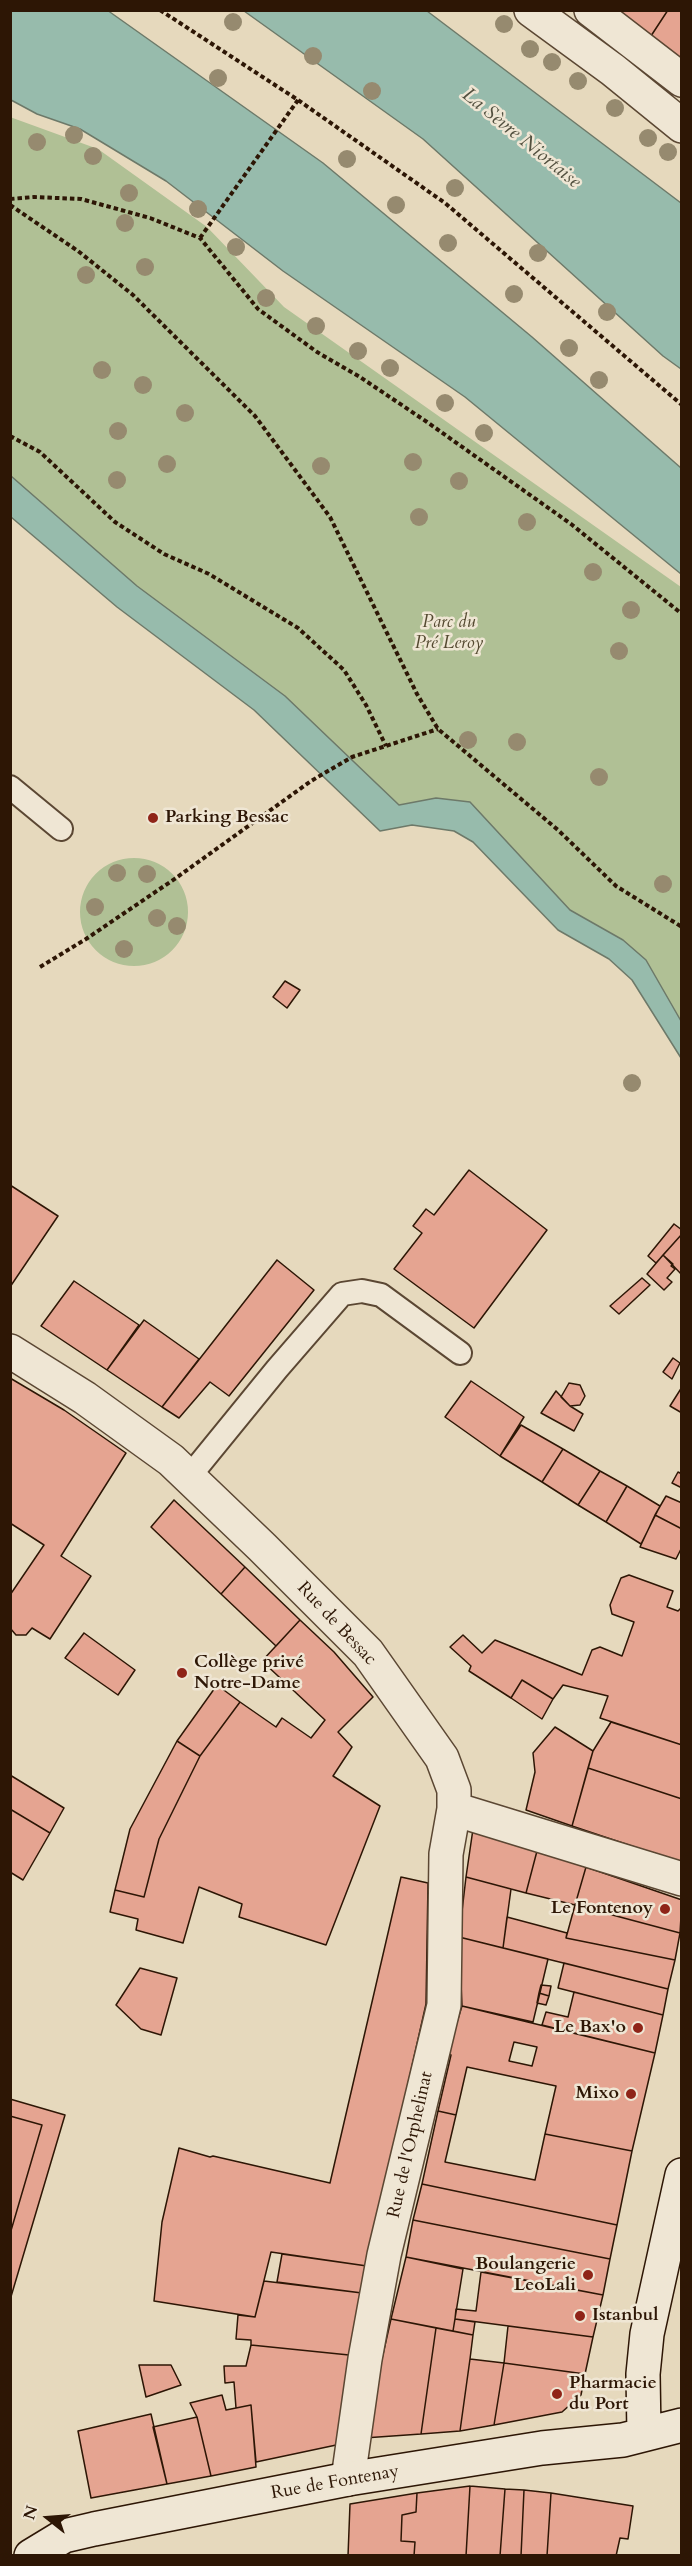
<!DOCTYPE html>
<meta charset="utf-8">
<style>
body{margin:0}
#map{position:relative;width:692px;height:2566px;overflow:hidden;background:#e6d9bd;font-family:Cardo,serif}
canvas{display:block}
.frame{position:absolute;inset:0;border:12px solid #2d1605;pointer-events:none}
.north{position:absolute;left:18px;top:2488px;width:60px;height:60px;-webkit-text-stroke:4px #efe6d4;paint-order:stroke;rotate:287deg;font-size:16px;font-weight:700;line-height:24px;text-align:center;color:#2d1605}
.north::after{content:'';display:block;margin:auto;width:21px;height:27px;background:#2d1605;clip-path:polygon(50% 0,100% 100%,50% 72%,0 100%)}
</style>
<div id="map">
<canvas width="692" height="2566"></canvas>
<div class="frame"></div>
<div class="north">N</div>
</div>
<script>
const ctx = document.querySelector('canvas').getContext('2d');
ctx.lineJoin = 'round';
function fill(path, color) { ctx.fillStyle = color; ctx.fill(path, 'evenodd'); }
const shape = rows => new Path2D(rows.map(r => 'M' + r).join(''));
function stroke(path, color, width, dash) { ctx.strokeStyle = color; ctx.lineWidth = width; ctx.lineCap = dash ? 'butt' : 'round'; ctx.setLineDash(dash || []); ctx.stroke(path); }
function drawText(font, color, halo, rows, align = 'center') {
  ctx.font = font + ' Cardo,serif'; ctx.lineWidth = 5; ctx.setLineDash([]); ctx.textBaseline = 'middle'; ctx.strokeStyle = halo; ctx.fillStyle = color; for (const [text, x, y, turn = 0] of rows) {
    ctx.save(); ctx.translate(x, y); ctx.rotate((+turn || 0) * Math.PI / 180); ctx.textAlign = isNaN(turn) ? turn : align; if (halo) ctx.strokeText(text, 0, 0); ctx.fillText(text, 0, 0); ctx.restore();
  }
}
fill(shape([
 [10,117,98,149,207,227,284,307,681,587,681,1030,653,988,578,933,463,807,391,813,11,487],
 '80 912a54 54 0 1 1 108 0a54 54 0 1 1-108 0Z'
]), '#b0c095');
const water = shape([
 [107,10,323,163,532,337,681,468,681,574,465,397,283,271,166,181,80,129,37,114,11,100,11,11,107,10],
 [244,11,427,11,681,203,681,369,663,356,423,139,244,11],
 [11,476,137,586,285,696,399,805,436,798,470,802,570,910,623,940,646,960,681,1021,681,1058,632,980,609,959,558,930,473,842,454,831,412,825,380,831,254,710,117,607,11,517,11,476]
]);
fill(water, '#97bbac');
stroke(water, '#6d7969', 1.5);
const building = shape([
 [610,10,668,10,649,39,610,10],
 [668,10,682,10,682,69,647,42,668,10],
 [285,981,300,990,287,1008,273,997,285,981],
 [469,1170,547,1230,474,1328,394,1269,422,1233,413,1226,426,1209,434,1215,469,1170],
 [10,1185,58,1216,10,1287,10,1185],
 [674,1224,682,1230,682,1234,656,1263,648,1256,674,1224],
 [682,1234,682,1275,663,1255,682,1234],
 [663,1255,673,1264,671,1266,675,1269,667,1278,672,1282,664,1290,647,1274,663,1255],
 [277,1260,314,1290,229,1396,210,1382,179,1418,162,1407,277,1260],
 [642,1278,650,1285,619,1314,610,1306,642,1278],
 [74,1281,139,1325,107,1370,41,1326,74,1281],
 [144,1320,199,1359,162,1407,107,1370,144,1320],
 [673,1358,680,1363,672,1379,663,1372,673,1358],
 [10,1378,64,1410,126,1453,61,1556,91,1576,50,1639,32,1628,26,1635,16,1635,10,1628,10,1595,44,1545,10,1523,10,1378],
 [471,1381,524,1417,500,1456,445,1417,471,1381],
 [569,1383,580,1385,585,1396,580,1405,570,1406,561,1397,569,1383],
 [682,1387,682,1413,670,1406,682,1387],
 [556,1391,570,1406,583,1414,574,1431,541,1413,556,1391],
 [521,1425,563,1449,542,1482,500,1456,521,1425],
 [563,1449,600,1471,578,1505,542,1482,563,1449],
 [600,1471,627,1486,606,1522,578,1505,600,1471],
 [678,1472,682,1474,682,1488,672,1483,678,1472],
 [627,1486,660,1506,641,1544,606,1522,627,1486],
 [666,1496,682,1503,682,1529,655,1515,666,1496],
 [174,1500,245,1567,221,1594,151,1527,174,1500],
 [655,1515,682,1529,682,1547,676,1559,640,1547,655,1515],
 [245,1567,300,1620,276,1646,221,1594,245,1567],
 [629,1575,673,1591,667,1607,678,1611,682,1607,682,1745,600,1718,608,1696,563,1685,553,1699,522,1680,511,1698,469,1671,471,1666,450,1647,463,1635,482,1653,495,1640,582,1675,592,1650,600,1647,622,1656,634,1622,612,1614,610,1605,621,1578,629,1575],
 [300,1620,334,1652,373,1697,338,1732,352,1747,333,1776,380,1806,326,1945,239,1917,242,1904,199,1887,183,1943,136,1930,138,1919,110,1912,115,1890,144,1897,159,1839,200,1756,240,1702,276,1727,282,1718,311,1738,325,1720,262,1661,300,1620],
 [84,1633,135,1670,118,1695,65,1658,84,1633],
 [522,1680,553,1699,542,1719,511,1698,522,1680],
 [217,1685,240,1702,200,1756,177,1741,217,1685],
 [611,1722,682,1745,682,1799,588,1768,593,1751,611,1722],
 [555,1727,593,1751,572,1826,526,1810,535,1772,533,1753,555,1727],
 [177,1741,200,1756,159,1839,144,1897,115,1890,130,1829,177,1741],
 [588,1768,682,1799,682,1863,572,1826,588,1768],
 [10,1775,64,1808,50,1833,10,1809,10,1775],
 [10,1809,50,1833,23,1880,10,1872,10,1809],
 [473,1829,537,1851,526,1893,466,1877,473,1829],
 [537,1851,586,1867,575,1905,526,1893,537,1851],
 [586,1867,682,1900,680,1933,575,1905,586,1867],
 [401,1877,428,1883,426,2004,367,2266,271,2252,255,2317,154,2301,162,2222,179,2148,210,2157,213,2156,330,2183,401,1877],
 [466,1877,511,1889,503,1948,459,1937,466,1877],
 [575,1905,680,1933,675,1960,566,1938,575,1905],
 [507,1917,567,1933,566,1938,675,1960,668,1989,503,1948,507,1917],
 [459,1937,548,1959,533,2022,462,2006,459,1937],
 [564,1963,668,1989,663,2015,558,1988,564,1963],
 [140,1968,177,1978,161,2035,141,2029,116,2005,140,1968],
 [541,1985,551,1986,549,1996,539,1993,541,1985],
 [574,1992,663,2015,655,2053,542,2025,546,2012,568,2017,574,1992],
 [539,1993,549,1996,546,2005,537,2003,539,1993],
 [462,2006,655,2053,632,2151,545,2134,556,2086,467,2067,456,2115,438,2111,451,2055,447,2054,462,2006],
 [514,2042,537,2047,532,2066,509,2061,514,2042],
 [10,2099,65,2115,10,2300,10,2234,42,2125,10,2116,10,2099],
 [438,2111,456,2115,445,2162,535,2180,545,2134,632,2151,617,2225,422,2184,438,2111],
 [10,2116,42,2125,10,2234,10,2116],
 [422,2184,617,2225,610,2259,413,2220,422,2184],
 [413,2220,610,2259,603,2295,406,2257,413,2220],
 [282,2254,367,2266,362,2293,277,2282,282,2254],
 [406,2257,463,2269,453,2331,391,2319,406,2257],
 [481,2272,603,2295,593,2337,455,2319,456,2309,476,2311,481,2272],
 [264,2281,362,2293,349,2355,251,2345,251,2340,236,2339,238,2315,255,2317,264,2281],
 [391,2319,436,2328,421,2434,364,2438,391,2319],
 [455,2319,475,2322,473,2335,453,2331,455,2319],
 [508,2326,593,2337,585,2374,504,2363,508,2326],
 [436,2328,473,2335,470,2359,460,2431,421,2434,436,2328],
 [251,2345,349,2355,341,2444,256,2462,251,2405,236,2408,234,2382,225,2383,224,2366,246,2366,251,2345],
 [470,2359,504,2363,494,2425,460,2431,470,2359],
 [504,2363,585,2374,581,2395,562,2412,494,2425,504,2363],
 [139,2365,171,2365,181,2385,146,2397,139,2365],
 [222,2395,226,2410,251,2405,256,2467,211,2476,197,2417,190,2403,222,2395],
 [151,2414,167,2484,91,2498,78,2431,151,2414],
 [197,2417,211,2476,167,2484,153,2427,197,2417],
 [470,2486,466,2556,414,2556,415,2542,401,2541,402,2515,416,2512,417,2493,470,2486],
 [470,2486,505,2489,500,2556,466,2556,470,2486],
 [505,2489,524,2490,521,2556,500,2556,505,2489],
 [524,2490,551,2493,547,2556,521,2556,524,2490],
 [417,2493,416,2512,402,2515,401,2541,415,2542,414,2556,348,2556,350,2504,417,2493],
 [551,2493,633,2506,628,2539,620,2538,616,2556,547,2556,551,2493]
]);
fill(building, '#e5a491');
stroke(building, '#2d1605', 1.5);
const lane = shape([
 [10,787,61,829],
 [189,1477,277,1369,342,1294,362,1291,381,1295,460,1353]
]);
const street = shape([
 [531,10,613,70,682,126],
 [591,10,682,80],
 [10,1351,85,1398,171,1460,262,1547,368,1653,442,1758,454,1790,454,1809,446,1854,444,2005,384,2255,365,2359,348,2479],
 [454,1809,682,1879]
]);
const secondary = shape([
 [644,2434,643,2374,647,2334,682,2175],
 [31,2556,64,2536,94,2529,348,2479,542,2448,623,2440,682,2425]
]);
stroke(lane, '#5b4733', 26);
stroke(street, '#5b4733', 36);
stroke(secondary, '#2d1605', 36);
stroke(shape([
 [160,10,298,100,445,203,682,405],
 [10,199,34,197,81,199,150,218,200,238,258,309,317,352,360,377,427,422,571,524,682,614],
 [10,205,78,251,133,295,255,416,330,517,417,694,438,729,558,830,616,886,682,927],
 [200,238,298,100],
 [10,436,40,452,115,522,164,554,209,574,298,628,344,670,366,705,386,746],
 [40,967,86,939,176,878,311,781,352,757,438,729]
]), '#2d1605', 4, [4.5, 3]);
stroke(lane, '#efe6d4', 22);
stroke(street, '#efe6d4', 33);
stroke(secondary, '#efe6d4', 33);
ctx.fillStyle = '#968a6f';
for (const [x, y] of [
 [233,22],
 [504,24],
 [530,49],
 [313,56],
 [552,62],
 [218,78],
 [578,81],
 [372,91],
 [615,108],
 [74,135],
 [648,138],
 [37,142],
 [668,152],
 [93,156],
 [347,159],
 [455,188],
 [129,193],
 [396,205],
 [198,209],
 [125,223],
 [448,243],
 [236,247],
 [538,253],
 [145,267],
 [86,275],
 [514,294],
 [266,298],
 [607,312],
 [316,326],
 [569,348],
 [358,351],
 [390,368],
 [102,370],
 [599,380],
 [143,385],
 [445,403],
 [185,413],
 [118,431],
 [484,433],
 [413,462],
 [167,464],
 [321,466],
 [117,480],
 [459,481],
 [419,517],
 [527,522],
 [593,572],
 [631,610],
 [619,651],
 [468,740],
 [517,742],
 [599,777],
 [117,873],
 [147,874],
 [663,884],
 [95,907],
 [157,918],
 [177,926],
 [124,949],
 [632,1083]
]) { ctx.beginPath(); ctx.arc(x, y, 9, 0, 2 * Math.PI); ctx.fill(); }
for (const [x, y, r, color] of [
 [153,818,6,"#8f2418"],
 [182,1673,6,"#8f2418"],
 [665,1909,6,"#8f2418"],
 [638,2028,6,"#8f2418"],
 [631,2094,6,"#8f2418"],
 [588,2275,6,"#8f2418"],
 [580,2316,6,"#8f2418"],
 [557,2394,6,"#8f2418"]
]) { const dot = new Path2D(); dot.arc(x, y, r, 0, 2 * Math.PI); ctx.fillStyle = color; ctx.fill(dot); stroke(dot, '#efe6d4', 2); }
drawText('italic 18px', '#544930', '#efe6d4', [
 ["Parc du",449,623],
 ["Pré Leroy",449,644]
]);
drawText('bold 18px', '#2d1605', '#efe6d4', [
 ["Parking Bessac",165,818],
 ["Collège privé",194,1663],
 ["Notre-Dame",194,1684],
 ["Le Fontenoy",653,1909,"right"],
 ["Le Bax'o",626,2028,"right"],
 ["Mixo",619,2094,"right"],
 ["Boulangerie",576,2265,"right"],
 ["LeoLali",576,2286,"right"],
 ["Istanbul",592,2316],
 ["Pharmacie",569,2384],
 ["du Port",569,2405]
], 'left');
drawText('18px', '#2d1605', '#efe6d4', [
 ["Rue de Bessac",336,1624,47],
 ["Rue de l'Orphelinat",411,2145,-77],
 ["Rue de Fontenay",335,2483,-10]
]);
drawText('italic 20px', '#52503f', '#efe6d4', [
 ["La Sèvre Niortaise",521,139,39]
]);
</script>
